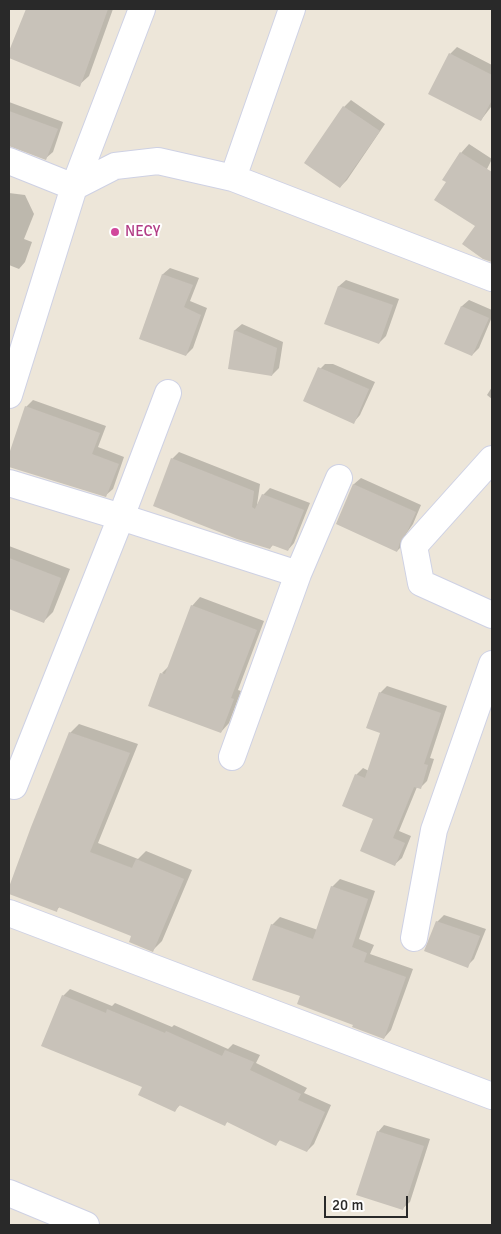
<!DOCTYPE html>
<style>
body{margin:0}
#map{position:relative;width:501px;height:1234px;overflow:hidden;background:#ede6d9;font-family:Signika,sans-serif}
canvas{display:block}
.frame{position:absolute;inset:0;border:10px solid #292929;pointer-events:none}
.scale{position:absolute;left:324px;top:1196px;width:84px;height:22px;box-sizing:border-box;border:2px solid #292929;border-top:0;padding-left:6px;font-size:15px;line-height:18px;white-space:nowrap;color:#292929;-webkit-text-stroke:4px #fff;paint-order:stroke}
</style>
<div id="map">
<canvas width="501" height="1234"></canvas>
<div class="frame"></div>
<div class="scale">20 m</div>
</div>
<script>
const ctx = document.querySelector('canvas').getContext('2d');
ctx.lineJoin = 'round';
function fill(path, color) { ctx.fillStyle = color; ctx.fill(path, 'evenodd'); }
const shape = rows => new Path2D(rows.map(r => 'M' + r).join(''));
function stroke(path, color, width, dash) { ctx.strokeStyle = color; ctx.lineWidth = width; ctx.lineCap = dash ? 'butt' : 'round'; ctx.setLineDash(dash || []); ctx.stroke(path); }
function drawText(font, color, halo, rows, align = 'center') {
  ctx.font = font + ' Signika,sans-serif'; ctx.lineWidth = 4; ctx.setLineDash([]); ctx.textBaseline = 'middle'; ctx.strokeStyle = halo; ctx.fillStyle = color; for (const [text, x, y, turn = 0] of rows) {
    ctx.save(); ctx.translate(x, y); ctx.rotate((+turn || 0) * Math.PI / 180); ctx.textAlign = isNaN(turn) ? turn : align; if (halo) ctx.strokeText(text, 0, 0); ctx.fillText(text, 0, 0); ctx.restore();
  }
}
fill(shape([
 [35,9,113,9,89,76,79,85,9,57,23,19],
 [457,47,492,65,492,108,491,107,481,120,450,54],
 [351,100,385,124,347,180,340,187,344,107],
 [9,102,63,122,53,152,46,158,14,146,9,145],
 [469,144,492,159,486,171,492,175,492,261,484,257,476,226,448,182,461,153],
 [9,193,25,195,34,214,24,239,32,242,25,262,19,269,9,265],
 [170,268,199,278,190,301,207,308,193,348,186,355,140,338,163,274],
 [346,280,399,299,386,336,379,343,326,324,339,286],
 [469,300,492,310,492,317,479,348,472,355,446,343,462,306],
 [242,324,283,342,279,368,272,375,229,368,235,330],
 [325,364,333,364,375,382,360,415,354,422,318,371],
 [492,387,492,399,487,395],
 [33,400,106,426,98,447,124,457,113,489,106,495,9,466,9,458,26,407],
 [179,452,260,484,257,505,263,495,270,488,310,503,294,543,288,550,273,545,270,548,172,459],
 [361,478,421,505,413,524,406,534,404,544,397,551,337,523,354,484],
 [9,546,70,569,53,612,44,621,9,608],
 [200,597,264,621,238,690,241,691,229,723,221,732,162,673,170,665,192,606],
 [387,686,447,706,430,758,434,759,427,781,420,788,417,787,399,831,411,836,402,858,395,864,356,775,363,768,369,771,382,732,380,693],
 [79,724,138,744,98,843,138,859,146,851,192,870,162,941,153,950,133,935,60,906,57,910,9,893,32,827,70,733],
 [340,879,375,891,359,939,374,945,370,954,413,969,391,1030,384,1038,301,995,272,925,280,917,318,930,332,887],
 [444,915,486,929,474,959,467,966,437,922],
 [70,989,112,1006,115,1003,172,1027,174,1025,228,1049,233,1044,260,1055,256,1063,307,1088,304,1093,331,1105,314,1144,307,1151,281,1139,276,1144,228,1121,225,1124,181,1104,175,1110,143,1086,63,996],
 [384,1125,430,1139,410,1202,403,1208,378,1132]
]), '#0003');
fill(shape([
 [26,9,108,9,80,87,9,58,9,51],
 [449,53,492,75,492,100,481,121,428,94],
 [343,106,380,131,340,188,304,163],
 [9,111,58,129,46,160,9,146],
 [460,152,492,172,492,262,483,259,462,244,475,226,434,200,446,182,442,180],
 [162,274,193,285,184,307,201,315,186,356,139,339],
 [338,286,393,305,379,344,324,324],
 [461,306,489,318,472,356,444,344],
 [234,330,277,348,272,376,228,369],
 [318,367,369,389,354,424,303,401],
 [25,406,100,433,92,454,119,464,106,497,9,467,9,454],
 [171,458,254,491,252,507,255,509,262,494,304,510,288,551,272,545,270,549,237,539,153,506],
 [353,484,416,512,407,532,400,542,397,552,336,524],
 [9,558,61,578,44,623,9,609],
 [191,605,257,630,231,698,234,699,221,733,148,706,160,673,165,674],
 [379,692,441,713,424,764,428,765,421,789,414,787,393,838,405,843,395,866,360,851,373,819,342,806,355,774,365,778,380,733,366,728],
 [69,732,130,753,90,852,132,868,136,859,184,879,153,952,129,942,131,936,58,907,57,912,9,894,9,887,31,827],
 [331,886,368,899,352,947,367,953,364,962,406,977,384,1039,352,1027,353,1025,297,1004,300,996,252,980,271,924,313,939],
 [436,921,480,936,468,968,424,951],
 [62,995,106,1013,107,1009,165,1033,166,1031,222,1056,225,1050,254,1062,250,1070,301,1094,298,1100,325,1112,307,1152,279,1140,276,1146,227,1122,225,1126,179,1105,175,1112,138,1095,142,1087,41,1046],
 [377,1131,424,1146,403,1210,356,1195]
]), '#c8c2b9');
const street = shape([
 [9,161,74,187,142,9],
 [233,178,292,9],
 [9,395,74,187,115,166,158,161,233,178,492,278],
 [492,459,414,546,421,583,492,615],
 [9,483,121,517,298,574],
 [232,757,298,574,339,478],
 [14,786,121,517,168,393],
 [9,913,492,1096],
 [414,938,434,830,492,664],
 [9,1193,86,1225]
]);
stroke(street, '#ced1e4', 28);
stroke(street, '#fff', 26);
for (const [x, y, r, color] of [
 [115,232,5,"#d1479c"]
]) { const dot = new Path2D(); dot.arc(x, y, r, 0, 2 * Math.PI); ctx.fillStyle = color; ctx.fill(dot); stroke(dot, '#fff', 2); }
drawText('15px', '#b23c85', '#fff', [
 ["NECY",125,232]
], 'left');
</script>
